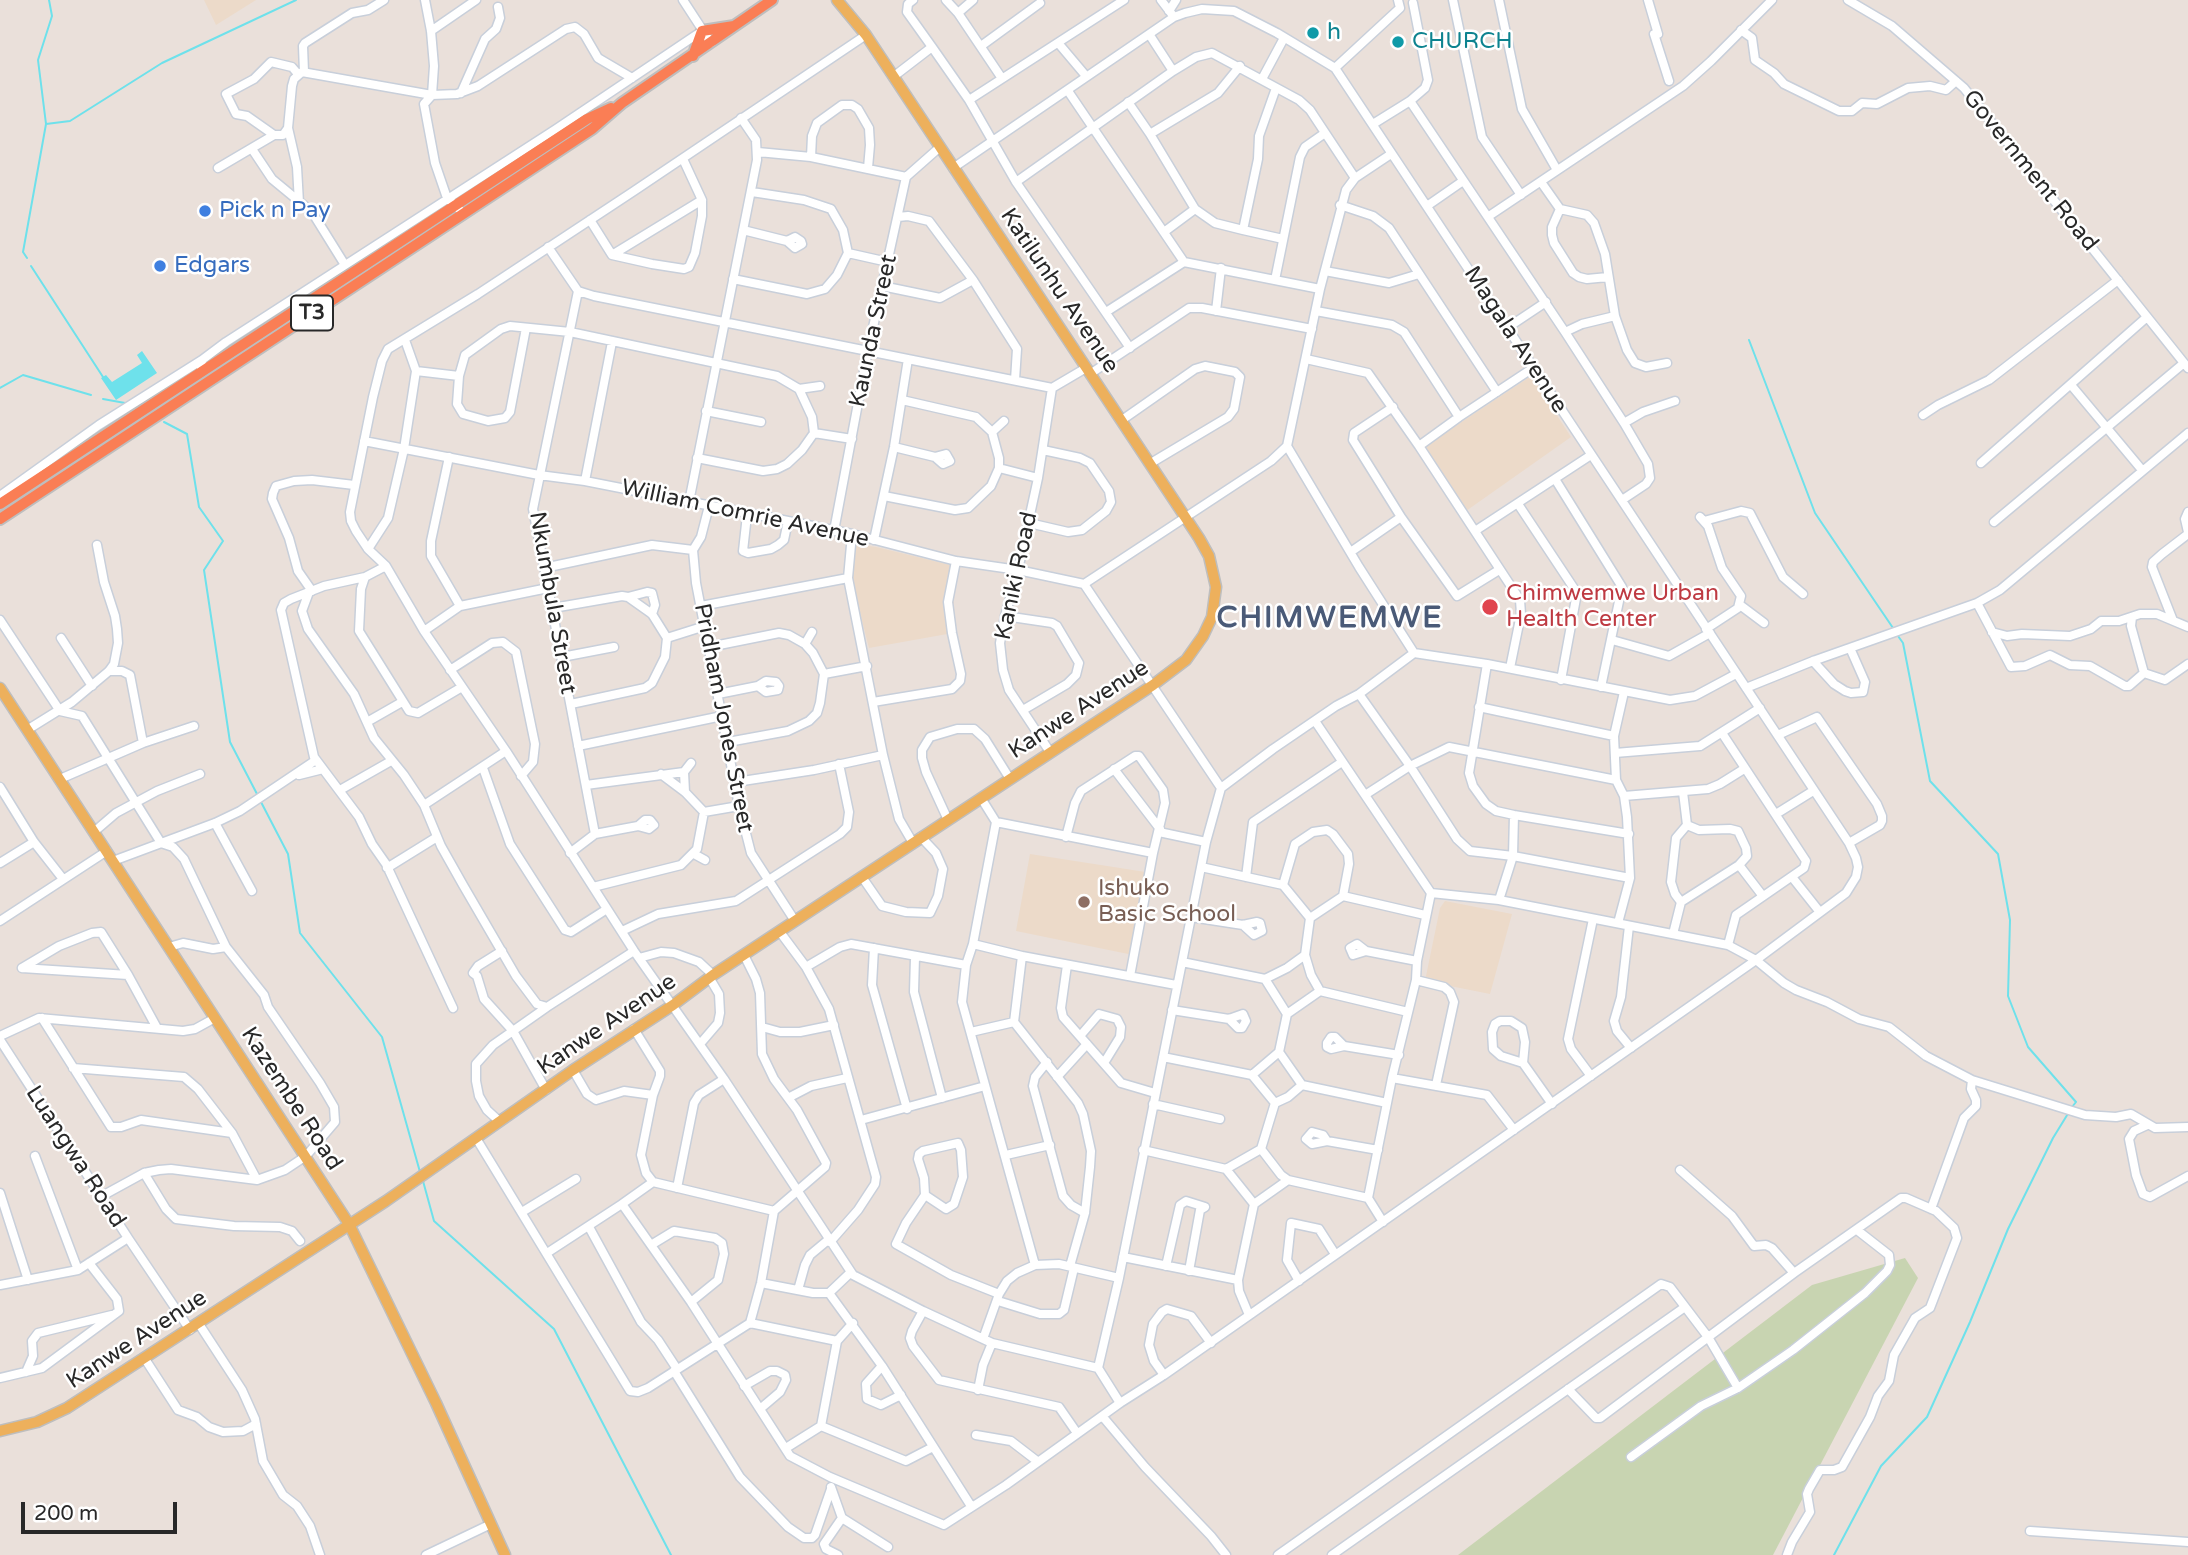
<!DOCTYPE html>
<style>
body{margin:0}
#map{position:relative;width:2188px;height:1555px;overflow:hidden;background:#eae0da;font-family:"Varela Round",sans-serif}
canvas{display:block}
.scale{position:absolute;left:21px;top:1502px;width:156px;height:32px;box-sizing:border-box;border:4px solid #282828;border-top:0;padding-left:9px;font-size:21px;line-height:24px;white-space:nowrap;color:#282828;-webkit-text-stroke:5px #fff;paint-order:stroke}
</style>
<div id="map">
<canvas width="2188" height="1555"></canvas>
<div class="scale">200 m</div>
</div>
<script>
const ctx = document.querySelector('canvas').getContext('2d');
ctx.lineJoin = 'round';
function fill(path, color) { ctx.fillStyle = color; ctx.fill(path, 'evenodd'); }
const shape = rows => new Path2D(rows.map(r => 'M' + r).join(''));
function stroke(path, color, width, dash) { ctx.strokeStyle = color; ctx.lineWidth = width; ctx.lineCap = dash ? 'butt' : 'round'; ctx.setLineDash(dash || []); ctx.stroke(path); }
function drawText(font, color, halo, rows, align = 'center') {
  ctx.font = font + ' "Varela Round",sans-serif'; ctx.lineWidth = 5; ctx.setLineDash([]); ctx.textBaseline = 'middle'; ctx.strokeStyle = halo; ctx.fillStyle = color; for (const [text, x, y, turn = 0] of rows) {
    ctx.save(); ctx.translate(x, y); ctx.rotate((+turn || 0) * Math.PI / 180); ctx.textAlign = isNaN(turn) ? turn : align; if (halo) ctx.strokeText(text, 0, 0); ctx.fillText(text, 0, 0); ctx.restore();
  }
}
fill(shape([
 [204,0,256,0,216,25],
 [1531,376,1571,437,1466,511,1422,448],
 [854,544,876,547,955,566,953,633,869,648,852,581],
 [1030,854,1152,873,1138,956,1016,931],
 [1445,901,1512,914,1490,994,1425,981,1440,908]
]), '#ecdac9');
fill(shape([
 [1905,1258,1918,1278,1773,1555,1458,1555,1812,1285]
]), '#c8d4b1');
fill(shape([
 [142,351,157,373,116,400,101,378,106,375,112,382,142,363,137,355]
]), '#6ee1eb');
stroke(shape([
 [46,124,70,121,162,63,296,0],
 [27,258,23,252,46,124,38,60,52,16,49,0],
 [31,266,103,377],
 [1749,340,1815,513,1893,628],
 [0,388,23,375,91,395],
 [103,399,125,403],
 [164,422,187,434,199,507,223,541,204,570,230,742,257,794],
 [1898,636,1903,643,1930,781,1998,854,2010,920,2008,996,2028,1047,2076,1102,2072,1107],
 [261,802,288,854,300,933,382,1037,420,1172],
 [423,1181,434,1221,554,1329,671,1555],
 [1834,1555,1881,1466,1927,1417,1970,1322,2008,1229,2053,1138,2069,1112]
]), '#6ee1eb', 2);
const minor = shape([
 [425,0,431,31,434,66,432,95,424,104,435,163,447,198,459,209],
 [683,0,711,43],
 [913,0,908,4,907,12,932,47],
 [946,0,958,13,1001,77],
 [1161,0,1174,17],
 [1453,0,1482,137,1521,195],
 [1499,0,1522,109,1557,170],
 [1648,0,1658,34],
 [1848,0,1892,26,1964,88,2188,368],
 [1169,11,1176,0],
 [958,13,973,0],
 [1741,30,1752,38,1755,60,1774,73,1784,84,1839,111,1852,111,1862,103,1877,104,1908,88,1930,86,1946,90,1956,81],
 [431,31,476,0],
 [1149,34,1173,71],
 [1654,34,1669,81],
 [866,35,634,191,478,294,388,349,382,361,373,397,350,512,351,521,356,531,368,549,386,566,424,631,506,751,634,951,724,1079,853,1275,923,1311,992,1343,1098,1368,1119,1278,1206,842,1221,788,1273,749,1336,706,1359,694,1414,653,1487,664,1670,700,1695,696,1736,674],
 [1059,44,1086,76],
 [981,46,1040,3],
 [1335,68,1400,8,1398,0],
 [304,72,303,46,305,43,352,13,368,10,384,0],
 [893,77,932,47,969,100,1016,182,1130,348],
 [1262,79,1284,38],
 [1068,91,1184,262],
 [461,93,485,39,496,29,500,18,498,7],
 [969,100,1124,0],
 [1410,101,1565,332,1624,423,1648,464,1650,478,1646,484,1622,500],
 [1128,102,1150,134,1195,209,1215,223,1243,230,1258,159,1259,136,1276,88],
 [1373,124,1410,101,1425,88,1428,80,1413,3],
 [288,128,297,167,299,203],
 [1150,134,1218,93,1240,66],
 [274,135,247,116,236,114,226,94,254,79,271,62,292,67,298,74],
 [252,149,272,179,312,212,345,265],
 [758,152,811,157,906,177],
 [811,157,812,136,817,123,842,105,852,105,858,109,869,128,870,145,868,168],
 [218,168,274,135,283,135,288,128,292,86,294,79,302,72,432,95,457,94,478,86,566,29,575,27,584,34,598,58,632,78],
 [1016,182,1173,71,1196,57,1212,53,1299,100,1310,110,1355,178],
 [1541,182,1560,209,1587,215,1594,223,1605,254,1615,316,1627,350,1635,363,1646,367,1667,363],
 [1340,205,1373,216,1389,228,1497,392],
 [1427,206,1463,181],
 [1560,209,1552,227,1552,235,1554,243,1573,273,1579,277,1587,279,1608,277],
 [1489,216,1683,86,1711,61,1772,0],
 [898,217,908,216,929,221,973,280,1017,349,1015,380],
 [590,220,612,255,652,264,684,269,689,267,695,253,702,216,702,200,683,159],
 [743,230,787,241,795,248,802,244,801,241,795,237,787,241],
 [1243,230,1283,239],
 [1164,232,1195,209],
 [548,247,578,291,594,296,1052,388,1086,368],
 [848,253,888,262],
 [612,255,702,200],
 [1325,271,1389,283,1419,274],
 [733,279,807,294,825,289,837,275,848,253,843,230,831,209,804,200,752,192],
 [1275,280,1300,157,1305,147,1325,133],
 [882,286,940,298,973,280],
 [578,291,533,509,595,834],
 [1216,311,1221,268],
 [1316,311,1392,325,1404,332,1459,417,1419,446],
 [1106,312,1184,262,1320,289],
 [526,328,510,412,505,418,488,421,463,414,457,404,459,376,465,355,501,329,510,326,570,332,777,376,799,389,812,417,814,433,802,450,787,464,777,469,763,471,697,458],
 [1507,328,1546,302],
 [1565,332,1582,324,1615,316],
 [1306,359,1368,373,1419,446,1520,600,1521,614,1510,668],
 [201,370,202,360,226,342,556,129,702,31],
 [416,371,459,376],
 [1090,374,1189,308,1202,308,1312,329],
 [2071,385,2142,470],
 [799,389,820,386],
 [1393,407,1354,433,1353,440,1401,517,1457,596,1499,570],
 [706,411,761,422],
 [1923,415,1938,405,1989,380,2118,280],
 [1459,417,1533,368],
 [1122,420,1195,369,1205,366,1235,372,1240,377,1234,409,1228,417,1151,463],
 [1624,423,1643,412,1675,401],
 [992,432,1004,421],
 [814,433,852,439],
 [364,441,539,475,585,481,788,521,852,534,956,561,1018,570,1084,584],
 [1287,446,1359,567,1414,653],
 [894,447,935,457,946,454,950,461,943,464,935,457],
 [449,457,431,541,431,556,460,606],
 [1981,463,2147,317],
 [999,468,1038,478],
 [1555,479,1622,587,1601,687],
 [585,481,612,342],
 [0,496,99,425,202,360],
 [884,496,955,510,968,508,991,486,999,468,999,458,992,432,976,417,902,400],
 [689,502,757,160,756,140,741,118],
 [1518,504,1577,593,1561,680],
 [709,506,701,537,693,550,696,583,739,806,751,853,795,921],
 [2188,512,2185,519,2188,532],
 [747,515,743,551,748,553,771,549,778,545,784,540,788,521],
 [1700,517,1708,526,1722,568,1741,596,1738,608,1706,629],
 [1704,521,1741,511,1750,513,1783,577,1803,594],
 [1994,522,2184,363],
 [1029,523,1068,532,1082,530,1106,511,1111,502,1109,491,1090,463,1080,458,1043,450],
 [834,531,868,350,906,177,940,147],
 [1475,531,1591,455],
 [852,534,848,578,883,755,899,819,913,843],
 [874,540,894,447,908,359],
 [368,549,388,518,404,449,416,371,405,340],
 [1352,551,1401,517],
 [386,566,365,577,324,586,291,599,284,603,281,610,314,757,359,817,372,844,386,864,453,1008],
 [544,568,652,545,693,550],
 [365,577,361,589,359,631,409,711,418,713,462,687],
 [1084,584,1271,461,1287,446,1320,289,1346,190,1355,178,1391,154],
 [1084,584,1221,788],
 [312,591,298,571,289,538,272,499,273,493,276,486,294,481,312,480,354,485],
 [309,592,302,611,308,629,354,694,374,738,404,775,424,805,441,846,463,885,516,976,537,1004,547,1007,634,951],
 [628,597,647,592,652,593,655,605,652,614],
 [1977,603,2011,667,2025,666,2050,655,2070,665,2090,666,2125,686,2129,686,2144,673],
 [1740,605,1764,623],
 [701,606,848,578],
 [553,608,622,596,628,597,652,614,667,638,665,657,652,683,645,688,571,704],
 [1005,616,1052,623,1057,626,1079,663,1076,675,1067,684,1023,710],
 [2132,617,2131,626,2144,673,2165,680,2188,664],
 [2172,618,2152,567,2153,562,2162,554,2188,534],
 [0,620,60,711,82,716,161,843,173,847,184,859,226,947,264,995,268,1007,320,1083,334,1107,335,1122,306,1156,285,1170,257,1180,232,1133,141,1120,121,1127,111,1127,42,1018],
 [424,631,460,606,548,588],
 [1992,632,2007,636,2022,634,2070,636,2091,629,2101,621,2119,621,2140,614,2157,614,2188,627],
 [61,638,92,686],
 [667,638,705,626],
 [1612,640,1669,656,1710,633],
 [805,644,812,632],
 [709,647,779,633,789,635,805,644,813,653,824,674,820,703,817,713,809,721,788,731,728,742],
 [562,657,614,647],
 [1813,661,1834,684,1845,691,1851,693,1863,692,1865,682,1850,648],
 [1487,664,1469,773,1473,786,1486,804,1496,811,1514,815,1629,834],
 [450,670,492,643,503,642,516,652,535,744,533,762,521,776],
 [109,671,122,671,130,675,143,743],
 [824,674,867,666],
 [1746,688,1813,661,1977,603,2000,590,2188,433],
 [718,694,758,686,766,681,776,682,779,686,778,690,766,692,758,686],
 [1359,694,1410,766,1457,839,1470,851,1513,856,1630,878],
 [873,702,952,689,960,681,961,674,952,633,948,602,956,561],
 [1479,707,1614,736],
 [1315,721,1431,893,1417,961,1416,980,1392,1078,1368,1198,1383,1222],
 [367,722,402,702],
 [27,730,72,702,109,671,114,664,118,643,117,629,115,616,104,582,97,545],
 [1722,733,1806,861,1804,868,1736,915,1728,945],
 [1778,735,1817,717,1877,804,1882,816,1882,821,1880,825,1849,843],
 [578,746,722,716],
 [1050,752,1009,690,1003,670,1000,643,1005,616,1018,570,1038,478,1052,388],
 [1615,753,1700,746,1760,708],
 [483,768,510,844,565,930,571,932,607,909],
 [1114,769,1160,829],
 [299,775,323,769],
 [60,779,143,743,194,726],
 [736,782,814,770,883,755],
 [586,785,684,772],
 [0,787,34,842,63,879],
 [340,790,391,761],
 [685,792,684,772,691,763],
 [1683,792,1687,825],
 [1365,795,1410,766,1449,747,1616,780],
 [1624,796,1708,789,1720,784,1744,769],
 [981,798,996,822,973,944,966,965,962,1002,1035,1265],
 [424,805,506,751],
 [704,812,739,806],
 [1776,814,1813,791],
 [948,820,926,772,922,758,922,750,930,737,957,729,974,729,985,739,1010,779],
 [996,822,1153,853],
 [215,823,252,891],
 [95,831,116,813,157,791,200,774],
 [1159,832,1206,842],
 [1066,837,1075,803,1081,791,1135,756,1139,756,1163,790,1165,803,1153,853,1130,976],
 [570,853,595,834,638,826,645,820,650,820,654,825,649,829,638,826],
 [694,854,705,860],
 [113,861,215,823,240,811,316,760],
 [0,863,34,842],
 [1739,865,1762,895],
 [1201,867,1283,885,1310,918],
 [387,868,437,837],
 [862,877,882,906,906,912,930,913,938,896,943,869,936,853,921,837],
 [1246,877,1253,822,1342,762],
 [1792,877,1819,911],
 [1283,885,1295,844,1313,832,1327,830,1333,834,1348,854,1349,864,1343,896,1310,918,1305,955,1311,975,1320,991,1408,1012],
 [593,887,681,865,697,849,704,812,685,792,661,774],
 [1431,893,1499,900,1728,945,1756,960,1784,983,1796,990,1827,1002,1859,1019,1889,1027,1926,1056,1972,1080,2085,1115,2116,1117,2131,1114,2155,1128,2188,1127],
 [1343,896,1425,915],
 [1499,900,1513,856,1514,815],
 [1681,902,1675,894,1671,882,1676,838,1687,825],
 [1191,917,1243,925,1257,922,1260,923,1262,931,1254,935,1243,925],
 [0,921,107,851],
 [1618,923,1630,878,1627,817,1624,796,1616,780,1614,736,1624,692],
 [1629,926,1621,997,1614,1021,1617,1031,1631,1048],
 [622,931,658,914,736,901,840,834,847,827,849,812,839,764],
 [780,932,806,967,829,1009,876,1177,875,1184,858,1210,830,1242],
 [1673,934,1681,902,1739,865,1747,856,1746,848,1738,831,1730,829,1699,830,1687,825],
 [973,944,1022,956,1014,1022,1078,1103,1083,1114,1091,1151,1090,1167,1085,1213,1070,1266],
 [169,947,183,943,213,949,226,947],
 [874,948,872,985,907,1109],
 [502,951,478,966,473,973,477,976,484,999,513,1031,546,1090],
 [1366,951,1353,955,1350,948,1357,944,1366,951,1417,961],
 [1022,956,1176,985],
 [915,957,914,992,942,1098],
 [639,958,661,952,674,953,699,962,713,975],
 [1182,962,1265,979,1287,968,1305,955],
 [1067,965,1061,1008,1063,1017,1121,1083,1155,1093],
 [806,967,840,947,851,944,966,965],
 [22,968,128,975,157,1028],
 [22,968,59,946,92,933,101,932,128,975],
 [1265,979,1287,1014],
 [1416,980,1444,987,1450,992,1454,1002,1436,1085],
 [1172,1010,1229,1019,1243,1014,1246,1021,1242,1028,1238,1028,1229,1019],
 [762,1027,780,1032,800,1032,834,1025],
 [634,1029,660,1071,660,1076,653,1095,641,1155,646,1173,653,1182,622,1204,691,1302,790,1456,830,1477,944,1525,1006,1485,1120,1403,1164,1375,1756,960,1846,893,1856,877,1858,867,1856,858,1849,843,1335,68,1277,33,1234,11,1202,9,1185,13,1174,17,953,168],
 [971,1032,1014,1022],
 [0,1036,39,1018,183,1031,195,1029,215,1018],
 [1080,1036,1099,1014,1117,1019,1121,1027,1120,1037,1104,1063],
 [0,1040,128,1238],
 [700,1044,718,1023,720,1013,719,994,709,977],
 [1344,1046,1335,1037,1331,1037,1327,1043,1327,1047,1331,1049,1344,1046,1399,1055],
 [1279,1052,1302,1085,1387,1103],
 [1163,1057,1252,1075,1275,1103],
 [1047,1062,1035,1077,1033,1086,1063,1196,1071,1205,1085,1213],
 [1523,1063,1525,1042,1522,1028,1511,1021,1500,1021,1495,1024,1492,1032,1493,1049,1501,1056,1523,1063,1552,1104],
 [73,1068,184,1077,198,1089,232,1133],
 [573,1070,587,1094,596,1100,624,1091,653,1095],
 [1252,1075,1279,1052,1287,1014,1320,991],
 [1591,1076,1571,1049,1568,1039,1593,919],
 [1057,1077,1087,1044],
 [1392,1078,1487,1095,1514,1130],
 [788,1098,811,1086,847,1078],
 [1153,1104,1220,1119],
 [861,1120,985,1086],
 [499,1121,487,1110,479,1096,476,1081,476,1064,493,1045,547,1007],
 [2147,1125,2134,1131,2129,1139,2136,1175,2143,1194,2150,1197,2188,1176],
 [476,1138,630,1391,638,1392,648,1388,750,1323,761,1283,774,1211,825,1167,826,1163,797,1110,774,1079,762,1054,760,993,756,979,744,955],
 [1327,1141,1312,1144,1306,1139,1312,1132,1323,1135,1327,1141,1378,1150],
 [1261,1149,1281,1175,1288,1180,1368,1198],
 [1143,1150,1226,1169,1254,1204],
 [1006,1155,1050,1145],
 [35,1156,78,1270],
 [1226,1169,1261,1149,1275,1103,1288,1097,1302,1085],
 [1680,1170,1732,1216,1754,1246,1766,1245,1772,1248,1794,1273],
 [144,1173,166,1209,176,1219,234,1226,280,1227,292,1231,300,1241],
 [653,1182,774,1211],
 [677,1188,694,1103,699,1095,724,1079],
 [0,1193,28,1280],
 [925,1195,946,1209,954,1204,963,1177,961,1150,958,1143,923,1151,919,1154,918,1159,924,1178,925,1195,906,1223,896,1244,951,1275,999,1294],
 [102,1196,144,1173,159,1170,171,1169,257,1180],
 [1931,1209,1964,1118,1976,1106,1976,1100,1971,1089,1972,1080],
 [522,1212,576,1179],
 [589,1227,641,1322,658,1340,677,1369],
 [651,1245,674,1231,715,1238,722,1243,724,1254,718,1280,691,1302],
 [547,1253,622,1204],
 [1123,1257,1238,1280],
 [1166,1266,1180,1205,1186,1201,1205,1207,1200,1210,1189,1271],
 [850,1273,829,1293,882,1366,971,1506],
 [1299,1281,1287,1260,1291,1223,1319,1229,1335,1254],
 [761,1283,813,1293,829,1293],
 [0,1285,78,1270,128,1238,190,1330],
 [798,1290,805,1265,810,1255,828,1240],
 [998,1301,1040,1314,1059,1314,1064,1310,1074,1268],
 [923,1311,912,1331,910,1338,913,1346,939,1380,1059,1407,1077,1433],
 [1249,1315,1239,1291,1238,1280,1254,1204,1288,1180],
 [750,1323,837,1341],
 [199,1324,242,1390,255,1419,263,1461,283,1495,297,1506,310,1526,320,1555],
 [983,1339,999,1294,1007,1281,1017,1273,1035,1265,1059,1264,1119,1278],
 [145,1359,178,1410,197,1417,209,1427,223,1432,243,1431,256,1424],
 [882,1366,866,1384,867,1399,881,1405,901,1395],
 [1098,1368,1120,1403],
 [674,1371,740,1477,788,1527,804,1538,812,1538,815,1535,831,1489],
 [26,1372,33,1356,32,1341,38,1333,112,1315],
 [1164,1375,1154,1361,1149,1345,1153,1324,1162,1312,1167,1309,1191,1316,1211,1343],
 [0,1378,42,1368,119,1311,117,1299,89,1263],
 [744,1386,770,1371,777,1371,785,1375,786,1380,780,1392,760,1409],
 [1568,1389,1596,1418,1600,1418,1794,1273,1901,1198,1906,1198,1936,1211,1954,1228,1957,1238,1930,1308,1915,1318,1894,1355,1889,1381,1878,1396,1870,1417,1842,1467,1834,1470,1820,1470,1809,1489,1807,1494,1810,1512,1792,1542,1787,1555],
 [978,1390,983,1365,992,1343],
 [1103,1417,1145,1467,1211,1536,1226,1555],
 [821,1426,906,1461,933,1447],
 [976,1435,1011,1441,1037,1461],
 [786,1448,821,1426,837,1341,853,1323],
 [1631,1457,1701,1406,1738,1388,1793,1350,1865,1293,1887,1271,1890,1265,1889,1255,1857,1230],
 [831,1487,842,1518,888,1547],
 [2030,1531,2188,1542],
 [426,1555,491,1524],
 [838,1555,826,1549,824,1544,842,1518],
 [1278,1555,1661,1284,1670,1287,1708,1337,1738,1388],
 [1332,1555,1685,1307]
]);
const major = shape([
 [0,688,349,1224,436,1403,505,1555],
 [0,1431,37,1422,67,1408,386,1201,573,1070,673,1005,713,975,1153,685,1186,660,1203,636,1212,617,1216,587,1209,556,1199,538,866,35,837,0]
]);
const highway = shape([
 [693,56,702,31,734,26],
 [0,504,587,119,611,108],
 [0,519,592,129,622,103,772,0]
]);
stroke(minor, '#c8cfda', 11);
stroke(major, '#bebebe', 13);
stroke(highway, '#bebebe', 14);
stroke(minor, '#fff', 8);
stroke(major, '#edb05c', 10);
stroke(highway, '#fa7e55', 10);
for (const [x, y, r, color] of [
 [1313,33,7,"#0f9aa8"],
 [1398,42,7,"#0f9aa8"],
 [205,211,7,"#3f7fe0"],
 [160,266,7,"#3f7fe0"],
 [1490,607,9,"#e0444e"],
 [1084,902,7,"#8d6e63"]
]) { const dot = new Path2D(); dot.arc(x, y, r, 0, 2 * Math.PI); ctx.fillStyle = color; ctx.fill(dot); stroke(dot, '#fff', 2.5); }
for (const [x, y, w] of [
 [312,313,42]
]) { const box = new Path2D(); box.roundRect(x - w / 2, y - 17.5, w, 35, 5); ctx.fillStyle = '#fff'; ctx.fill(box); stroke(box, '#282828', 2); }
drawText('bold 21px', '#282828', null, [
 ["T3",312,313]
]);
drawText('23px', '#0d838f', '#fff', [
 ["h",1327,33],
 ["CHURCH",1412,42]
], 'left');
drawText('23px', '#282828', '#fff', [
 ["Government Road",2030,171,51],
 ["Katilunhu Avenue",1059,291,56],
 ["Kaunda Street",874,331,-78],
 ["Magala Avenue",1515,340,57],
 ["William Comrie Avenue",745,514,12],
 ["Kaniki Road",1017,576,-78],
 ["Nkumbula Street",552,603,80],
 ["Kanwe Avenue",1079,710,-33],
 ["Pridham Jones Street",723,718,79],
 ["Kanwe Avenue",607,1025,-34],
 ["Kazembe Road",291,1099,57],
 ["Luangwa Road",75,1157,57],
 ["Kanwe Avenue",137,1340,-33]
]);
drawText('23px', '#366cbe', '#fff', [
 ["Pick n Pay",219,211],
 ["Edgars",174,266]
], 'left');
drawText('23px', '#be3a42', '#fff', [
 ["Chimwemwe Urban",1506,594],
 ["Health Center",1506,620]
], 'left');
drawText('23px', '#785e54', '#fff', [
 ["Ishuko",1098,889],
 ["Basic School",1098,915]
], 'left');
ctx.letterSpacing = '2px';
drawText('bold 30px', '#4a5a77', '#fff', [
 ["CHIMWEMWE",1330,619]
]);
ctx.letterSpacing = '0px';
</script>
